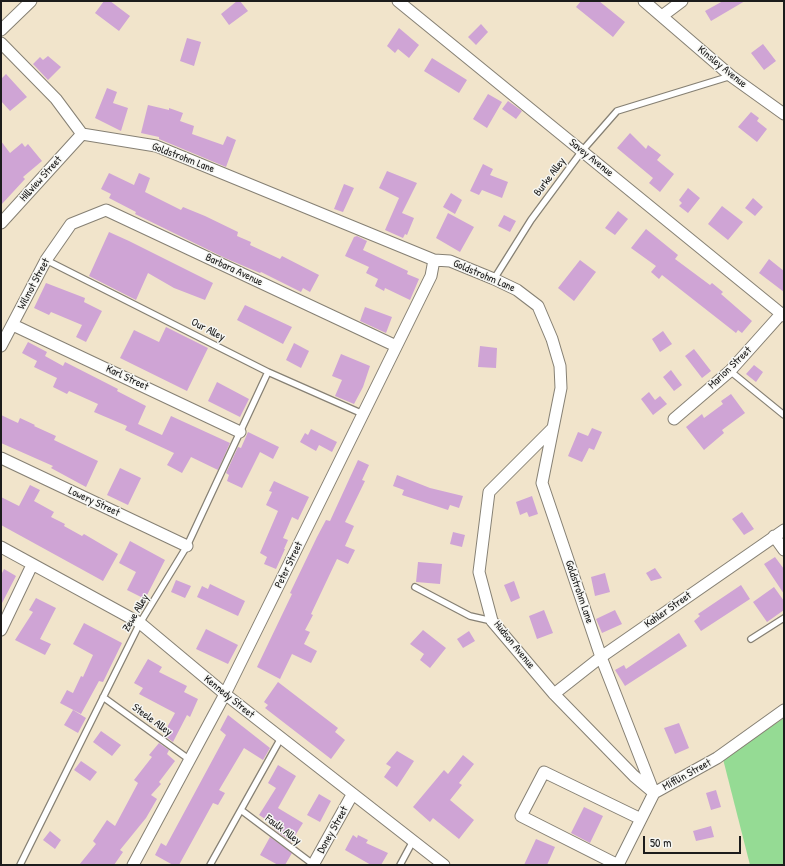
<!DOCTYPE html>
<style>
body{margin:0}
#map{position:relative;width:785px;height:866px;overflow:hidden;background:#f1e4cb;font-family:"Patrick Hand",sans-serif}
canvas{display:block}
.frame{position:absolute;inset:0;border:2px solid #1c1c1c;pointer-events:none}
.scale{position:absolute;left:643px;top:836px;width:98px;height:18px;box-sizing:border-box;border:2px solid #1c1c1c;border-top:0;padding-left:5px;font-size:12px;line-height:14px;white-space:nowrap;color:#1c1c1c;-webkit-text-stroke:3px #f6f6f2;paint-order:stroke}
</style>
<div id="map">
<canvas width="785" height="866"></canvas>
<div class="frame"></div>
<div class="scale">50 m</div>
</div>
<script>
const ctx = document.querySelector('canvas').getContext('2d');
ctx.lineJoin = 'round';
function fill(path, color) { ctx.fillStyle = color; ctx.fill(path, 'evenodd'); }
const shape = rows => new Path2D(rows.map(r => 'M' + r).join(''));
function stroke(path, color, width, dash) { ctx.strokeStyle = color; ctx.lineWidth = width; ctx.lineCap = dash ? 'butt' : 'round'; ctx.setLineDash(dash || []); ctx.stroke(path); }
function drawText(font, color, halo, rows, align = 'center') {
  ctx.font = font + ' "Patrick Hand",sans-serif'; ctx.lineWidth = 3; ctx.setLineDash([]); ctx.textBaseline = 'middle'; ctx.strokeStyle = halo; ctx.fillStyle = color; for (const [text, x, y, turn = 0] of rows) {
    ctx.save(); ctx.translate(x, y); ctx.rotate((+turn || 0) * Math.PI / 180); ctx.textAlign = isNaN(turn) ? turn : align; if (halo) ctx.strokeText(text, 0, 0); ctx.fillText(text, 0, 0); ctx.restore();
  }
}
fill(shape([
 [784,718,784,865,750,865,723,759]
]), '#95db94');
fill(shape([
 [104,1,110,1,130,16,119,31,95,13],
 [237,1,240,1,248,11,229,25,221,14],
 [581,1,599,1,625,22,613,37,576,7],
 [723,1,745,1,711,21,705,11],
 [481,24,488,32,476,45,468,37],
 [399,28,419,45,409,58,398,49,395,53,387,46],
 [187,38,201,42,194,66,180,61],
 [763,44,776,61,764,70,751,53],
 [48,56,61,67,48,80,33,64,40,57,43,60],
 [432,58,467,80,459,93,424,71],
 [6,74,27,97,10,111,1,101,1,79],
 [107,88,117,92,113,103,128,108,121,131,95,118],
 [488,94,502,102,487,128,473,119],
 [508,101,522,111,516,119,502,109],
 [148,105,169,110,169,108,183,113,180,121,194,126,192,134,223,145,227,136,236,140,226,167,159,139,159,137,141,133],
 [751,112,759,118,757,121,767,129,757,142,738,127],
 [630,133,646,149,648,145,661,155,657,160,674,174,660,192,649,183,653,178,617,148],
 [1,141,10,153,22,143,25,147,28,144,42,161,23,177,25,179,1,205],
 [483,164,493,169,490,175,508,182,502,198,482,190,479,195,470,191],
 [387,171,417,183,402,213,414,218,407,235,405,234,403,238,385,230,399,198,379,188],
 [109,173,134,185,139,173,150,178,145,192,181,210,183,207,205,216,238,232,237,236,251,242,250,245,280,259,282,256,319,275,310,292,303,288,301,292,261,272,260,273,225,258,135,214,136,212,109,198,111,194,101,189],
 [344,184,354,188,343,212,334,209],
 [688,188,700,198,688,213,679,206,682,203,679,200],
 [451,193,462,200,455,214,443,207],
 [753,198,763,207,755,216,745,208],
 [722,206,743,222,728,240,708,224],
 [618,211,628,219,615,235,605,228],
 [448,213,474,227,460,252,436,238],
 [504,215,516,221,510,232,498,226],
 [646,229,678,255,675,259,710,285,712,283,723,292,721,294,752,321,742,333,738,330,736,333,662,275,659,279,651,272,656,266,631,248],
 [109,232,129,241,213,283,205,300,174,288,148,273,136,300,89,276],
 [357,236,367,241,363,250,408,271,407,274,419,279,410,300,385,288,384,291,375,286,378,279,366,273,369,267,345,256,354,237],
 [769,259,784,271,784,292,759,273],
 [580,260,596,272,574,301,558,288],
 [46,283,85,298,84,302,102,311,86,342,76,337,82,325,51,312,49,315,34,308],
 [245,305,292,327,283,344,237,320],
 [365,307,392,317,386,333,360,321],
 [166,327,208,348,187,391,120,358,134,330,159,342],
 [663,331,672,344,660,352,652,339],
 [28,342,47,352,45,356,63,366,65,362,118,389,117,391,146,406,138,424,162,435,171,416,230,443,218,470,191,457,182,473,167,465,174,453,125,430,127,426,94,412,98,404,69,391,67,394,53,387,57,378,34,367,37,361,22,353],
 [294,343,309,351,301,368,286,360],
 [480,346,497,348,496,368,478,367],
 [694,349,711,371,702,378,685,356],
 [341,354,370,366,363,387,354,404,335,396,342,380,332,376],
 [754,365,763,372,756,382,746,374],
 [671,370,682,385,674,391,663,377],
 [217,382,249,399,240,417,208,401],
 [649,392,655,400,660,396,667,404,653,415,641,399],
 [731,394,745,413,722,430,724,433,704,450,686,427,702,414,704,418,723,404,721,401],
 [1,415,18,423,20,418,35,425,34,426,56,436,54,440,98,461,86,487,51,468,53,466,1,443],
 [592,428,602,432,594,450,589,448,582,462,568,456,578,432,588,436],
 [311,429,337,442,332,452,319,445,316,451,300,442,305,433,308,435],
 [248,432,279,447,273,459,260,452,242,488,227,481,229,475,226,473,238,447,241,448],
 [358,460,369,465,362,480,365,481,345,522,354,526,345,546,355,550,348,564,337,559,311,614,313,615,305,630,310,632,304,644,317,651,311,663,292,654,280,679,257,667,292,594,290,593,317,537,326,520,330,521],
 [120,468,141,478,128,505,107,495],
 [397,475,430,488,463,496,459,508,450,505,448,510,402,495,404,490,393,486],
 [274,481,309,497,298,520,292,517,283,538,288,540,284,549,285,549,276,569,264,564,267,557,260,553,278,511,266,505,272,492,269,491],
 [30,485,40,490,34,501,54,512,51,517,65,524,64,526,82,536,84,534,118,554,103,581,1,525,1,497,19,506],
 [532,496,538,514,529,517,527,512,520,515,516,502],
 [742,512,754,529,744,535,732,519],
 [453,532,465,535,462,547,450,544],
 [130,541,165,560,145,599,127,590,136,572,119,563],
 [775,557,784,569,784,594,764,564],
 [418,562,442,564,440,584,416,582],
 [655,568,662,578,651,581,646,573],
 [4,569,16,576,1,605,1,575],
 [605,573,610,592,595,596,591,577],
 [176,580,191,586,185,598,171,592],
 [514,581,520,598,511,602,504,585],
 [210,584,245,601,238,616,197,597,202,586,208,589],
 [741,585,750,599,701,631,694,621,700,616,698,614],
 [774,587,784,601,784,610,767,622,753,602],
 [36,598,56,608,40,639,51,644,45,655,15,640,33,612,29,610],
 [544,610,553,633,537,639,529,616],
 [615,610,622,624,602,633,596,619],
 [84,623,122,643,103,682,99,681,81,714,60,703,67,690,73,693,81,676,83,677,93,655,73,644],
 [206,629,238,645,228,664,196,649],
 [423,630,446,648,430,668,420,660,424,654,410,644],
 [469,631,475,641,463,648,457,639],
 [679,633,687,646,625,686,615,670,624,665,626,669],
 [148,659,162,667,159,672,187,686,184,692,198,699,190,717,187,715,173,742,165,736,167,734,164,733,175,713,139,694,143,688,134,683],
 [278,682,338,728,335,732,345,740,331,759,265,708,268,705,264,702],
 [73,710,86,718,78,733,64,725],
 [228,715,270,748,263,760,244,748,219,790,225,793,218,805,213,803,179,865,173,865,155,855,161,843,166,846,226,735,220,730],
 [679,723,689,748,675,754,664,728],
 [101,731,121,745,112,756,93,742],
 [159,743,169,750,167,754,175,761,159,782,161,784,151,795,157,799,146,818,120,850,123,852,114,865,79,865,96,844,93,841,107,820,115,826,138,783,134,780,152,757,149,755],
 [397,751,414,761,397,787,384,777,391,767,386,764],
 [463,755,474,764,459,783,462,785,450,800,474,820,459,839,433,818,430,822,413,807,444,770,448,774],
 [81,761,97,772,90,781,74,770],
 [278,765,296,776,278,808,303,823,291,842,274,829,276,826,259,815,276,788,268,783],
 [716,790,721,807,711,810,706,793],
 [319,794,331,801,320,822,307,815],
 [584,807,603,816,590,843,571,833],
 [711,826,714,837,696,841,693,831],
 [50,831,61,840,55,849,43,840],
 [353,835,357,838,358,835,368,840,366,843,388,853,381,865,371,865,345,850],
 [270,837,292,853,285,865,278,865,260,855],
 [536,839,555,847,547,865,524,865]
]), '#cfa4d5');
const lane = shape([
 [46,260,268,372,363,414],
 [494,279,531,220,582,151,617,111,731,76],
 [730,371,784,415],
 [415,587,470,616,492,621],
 [751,639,784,618],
 [103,697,190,760],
 [241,810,314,865],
 [20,865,140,623,187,546,268,372],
 [210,865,281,738],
 [400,865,413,841]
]);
const street = shape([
 [398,1,784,316],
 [644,1,731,76,784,114],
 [662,16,682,1],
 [1,30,31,1],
 [1,43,56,99,82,134,156,146,434,260,450,261,494,279,517,290,538,306,552,339,560,366,561,388,542,483,601,657,654,793],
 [1,223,82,134],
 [13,325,240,432],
 [1,346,46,260,71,224,106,210,396,346],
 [674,419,730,371,781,314],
 [552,429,489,492,479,572,492,621,554,694,634,776,653,792],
 [1,458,187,546],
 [774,536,784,550],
 [1,547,140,623,225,694,444,865],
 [1,630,32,565],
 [554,694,601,657,784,530],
 [641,819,544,772,521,816,618,865,654,793,717,758,784,710],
 [133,865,225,694,431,276,434,260],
 [313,865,352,795]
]);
stroke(lane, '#868074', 8);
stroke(street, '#868074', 13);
stroke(lane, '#fff', 5.5);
stroke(street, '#fff', 11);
drawText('11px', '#1c1c1c', '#f6f6f2', [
 ["Kinsley Avenue",722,67,39],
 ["Goldstrohm Lane",183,158,21],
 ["Savey Avenue",591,158,39],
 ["Burke Alley",550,177,-53],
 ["Hillview Street",41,179,-48],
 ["Barbara Avenue",234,270,25],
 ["Goldstrohm Lane",484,276,23],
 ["Wilmot Street",34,284,-62],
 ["Our Alley",208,330,27],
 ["Marion Street",730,368,-44],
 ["Karl Street",127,378,25],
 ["Lowery Street",94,502,25],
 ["Peter Street",289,565,-64],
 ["Goldstrohm Lane",579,592,71],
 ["Kahler Street",668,610,-35],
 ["Zewe Alley",136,613,-60],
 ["Hudson Avenue",514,645,51],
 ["Kennedy Street",229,697,39],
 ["Steele Alley",152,720,36],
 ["Mifflin Street",687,775,-29],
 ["Faulk Alley",283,830,37],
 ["Doney Street",333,830,-61]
]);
</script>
